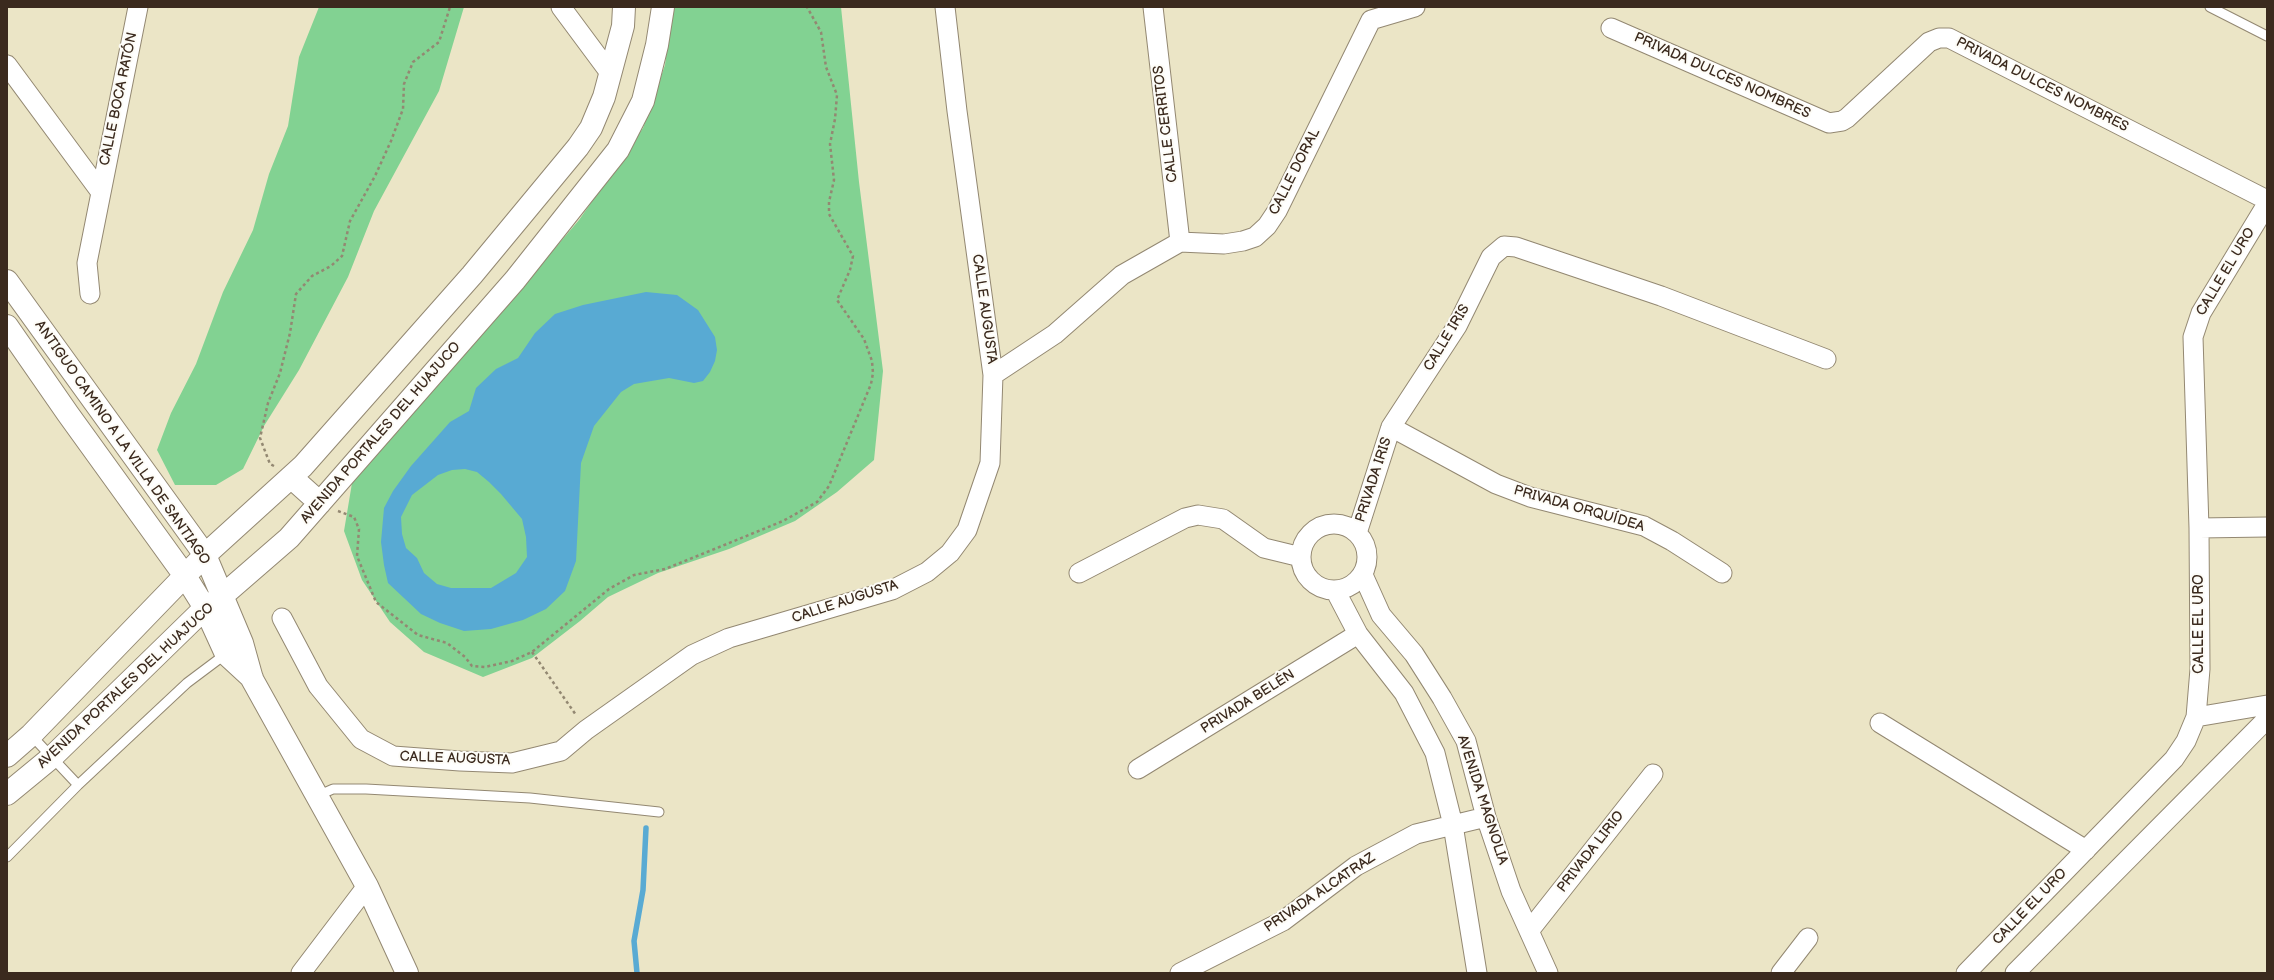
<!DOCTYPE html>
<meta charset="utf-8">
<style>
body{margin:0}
#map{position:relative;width:2274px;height:980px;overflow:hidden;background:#ebe5c6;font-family:"Balsamiq Sans",sans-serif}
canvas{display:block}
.frame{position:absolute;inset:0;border:8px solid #3b2a1e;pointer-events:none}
</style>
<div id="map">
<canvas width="2274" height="980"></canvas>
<div class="frame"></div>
</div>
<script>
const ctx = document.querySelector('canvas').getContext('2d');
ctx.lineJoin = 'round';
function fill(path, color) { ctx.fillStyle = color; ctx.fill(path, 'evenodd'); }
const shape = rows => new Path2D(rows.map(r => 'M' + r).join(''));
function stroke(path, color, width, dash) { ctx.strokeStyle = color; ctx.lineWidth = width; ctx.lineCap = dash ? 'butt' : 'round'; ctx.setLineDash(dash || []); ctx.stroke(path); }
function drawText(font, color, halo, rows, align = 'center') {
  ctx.font = font + ' "Balsamiq Sans",sans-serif'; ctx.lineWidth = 4; ctx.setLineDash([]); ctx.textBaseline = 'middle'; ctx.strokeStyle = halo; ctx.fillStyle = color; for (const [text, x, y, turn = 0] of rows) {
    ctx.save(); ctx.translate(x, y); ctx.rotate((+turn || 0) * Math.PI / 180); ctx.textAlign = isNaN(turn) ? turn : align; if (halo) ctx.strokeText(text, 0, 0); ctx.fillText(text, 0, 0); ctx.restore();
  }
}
fill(shape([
 [319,7,464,7,439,91,374,211,348,277,299,370,264,426,243,469,216,485,175,485,157,450,171,413,196,364,223,292,253,230,269,174,288,126,299,57],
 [672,7,841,7,859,182,883,371,874,460,837,492,795,521,729,549,658,573,608,597,580,621,532,658,483,677,424,652,390,622,362,580,344,531,353,477,394,435,451,370,579,220,643,128,665,65]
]), '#82d292');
fill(shape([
 [646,292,677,295,698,310,715,337,717,350,715,361,710,372,703,381,694,383,669,378,634,384,621,392,594,426,581,463,576,561,565,591,546,609,523,620,491,629,464,631,440,623,421,614,388,583,384,565,381,542,384,508,393,491,411,466,450,422,469,411,476,388,496,369,518,358,535,333,555,314,583,305],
 [465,469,477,472,489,482,501,494,522,519,526,537,527,557,516,573,491,588,451,588,437,584,424,573,417,558,406,548,402,534,401,517,412,495,438,475,452,470]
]), '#58aad3');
stroke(shape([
 [637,973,634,941,643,890,646,828]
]), '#58aad3', 5.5);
const service = shape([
 [2210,7,2267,36],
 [31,735,78,785],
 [317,796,333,789,366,789,530,798,659,812],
 [7,857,78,785,187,683,227,653]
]);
const minor = shape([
 [561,7,610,73],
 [1153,7,1180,242],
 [1611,28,1829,123,1842,121,1847,118,1929,42,1939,38,1949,38,2267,200],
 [7,65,100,191],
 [90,294,87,263,138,7],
 [993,375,1055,334,1122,275,1180,242,1224,244,1243,241,1255,237,1267,226,1277,211,1371,20,1415,7],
 [1391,427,1496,484,1530,497,1644,526,1672,541,1722,573],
 '1301 557a33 33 0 1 1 66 0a33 33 0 1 1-66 0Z',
 [2199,528,2267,527],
 [1357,533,1391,427,1457,326,1491,257,1504,246,1516,247,1661,296,1826,359],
 [1079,573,1185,518,1198,515,1223,519,1264,548,1301,557],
 [1363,575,1381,615,1414,654,1442,698,1466,741,1486,817,1511,891,1548,973],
 [1335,590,1358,634,1404,693,1435,753,1453,825,1477,973],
 [282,618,318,686,361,739,393,756,460,761,512,763,561,751,586,730,692,655,729,638,892,590,927,572,950,553,967,530,990,463,993,375,957,111,945,7],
 [2196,717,2267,705],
 [1880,723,2086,850],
 [1138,769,1358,634],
 [1529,931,1653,774],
 [301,973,367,886],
 [1180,973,1283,921,1356,866,1416,834,1486,817],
 [1781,973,1808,938],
 [1966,973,2174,759,2186,741,2196,717,2200,669,2199,528,2193,337,2201,313,2267,204],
 [2015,973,2267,719]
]);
const tertiary = shape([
 [7,281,205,555,242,643,252,679,367,886,407,973],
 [7,326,68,414,185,576,205,608,226,654,252,678],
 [291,477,320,503],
 [7,756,31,735,205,555,303,466,472,275,578,147,591,128,604,97,623,26,624,7],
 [7,794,52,757,205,608,221,597,289,538,515,280,618,150,643,101,657,45,663,7]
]);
stroke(service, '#938872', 11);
stroke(minor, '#938872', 21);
stroke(tertiary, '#938872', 24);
stroke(shape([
 [274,466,270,464,260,438,268,403,280,373,290,333,296,294,312,276,331,266,342,256,350,221,375,176,391,141,403,109,404,84,413,62,439,42,450,7],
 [338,511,354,517,359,529,357,556,376,602,418,635,447,643,465,657,472,666,485,667,512,661,532,652,609,589,634,575,665,569,717,548,783,521,817,502,829,486,871,384,873,373,872,361,864,339,837,300,850,270,853,256,829,214,829,202,834,180,830,144,835,119,837,95,826,67,821,32,807,7],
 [532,652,576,715]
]), '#938872', 2.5, [3, 3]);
stroke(service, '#fff', 9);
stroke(minor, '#fff', 19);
stroke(tertiary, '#fff', 22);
drawText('14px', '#3b2a1e', '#fdfcf7', [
 ["PRIVADA DULCES NOMBRES",1722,76,24],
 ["PRIVADA DULCES NOMBRES",2042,85,27],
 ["CALLE BOCA RATÓN",119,99,-78],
 ["CALLE CERRITOS",1166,124,-97],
 ["CALLE DORAL",1295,172,-63],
 ["CALLE EL URO",2226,272,-59],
 ["CALLE AUGUSTA",984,309,82],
 ["CALLE IRIS",1447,338,-59],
 ["AVENIDA PORTALES DEL HUAJUCO",381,433,-49],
 ["ANTIGUO CAMINO A LA VILLA DE SANTIAGO",122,443,55],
 ["PRIVADA IRIS",1374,480,-72],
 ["PRIVADA ORQUÍDEA",1579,509,16],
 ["CALLE AUGUSTA",845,602,-18],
 ["CALLE EL URO",2199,624,-90],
 ["AVENIDA PORTALES DEL HUAJUCO",126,686,-43],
 ["PRIVADA BELÉN",1248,702,-32],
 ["CALLE AUGUSTA",455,759,2],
 ["AVENIDA MAGNOLIA",1482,800,72],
 ["PRIVADA LIRIO",1591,852,-52],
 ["PRIVADA ALCATRAZ",1320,893,-34],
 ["CALLE EL URO",2030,907,-46]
]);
</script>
